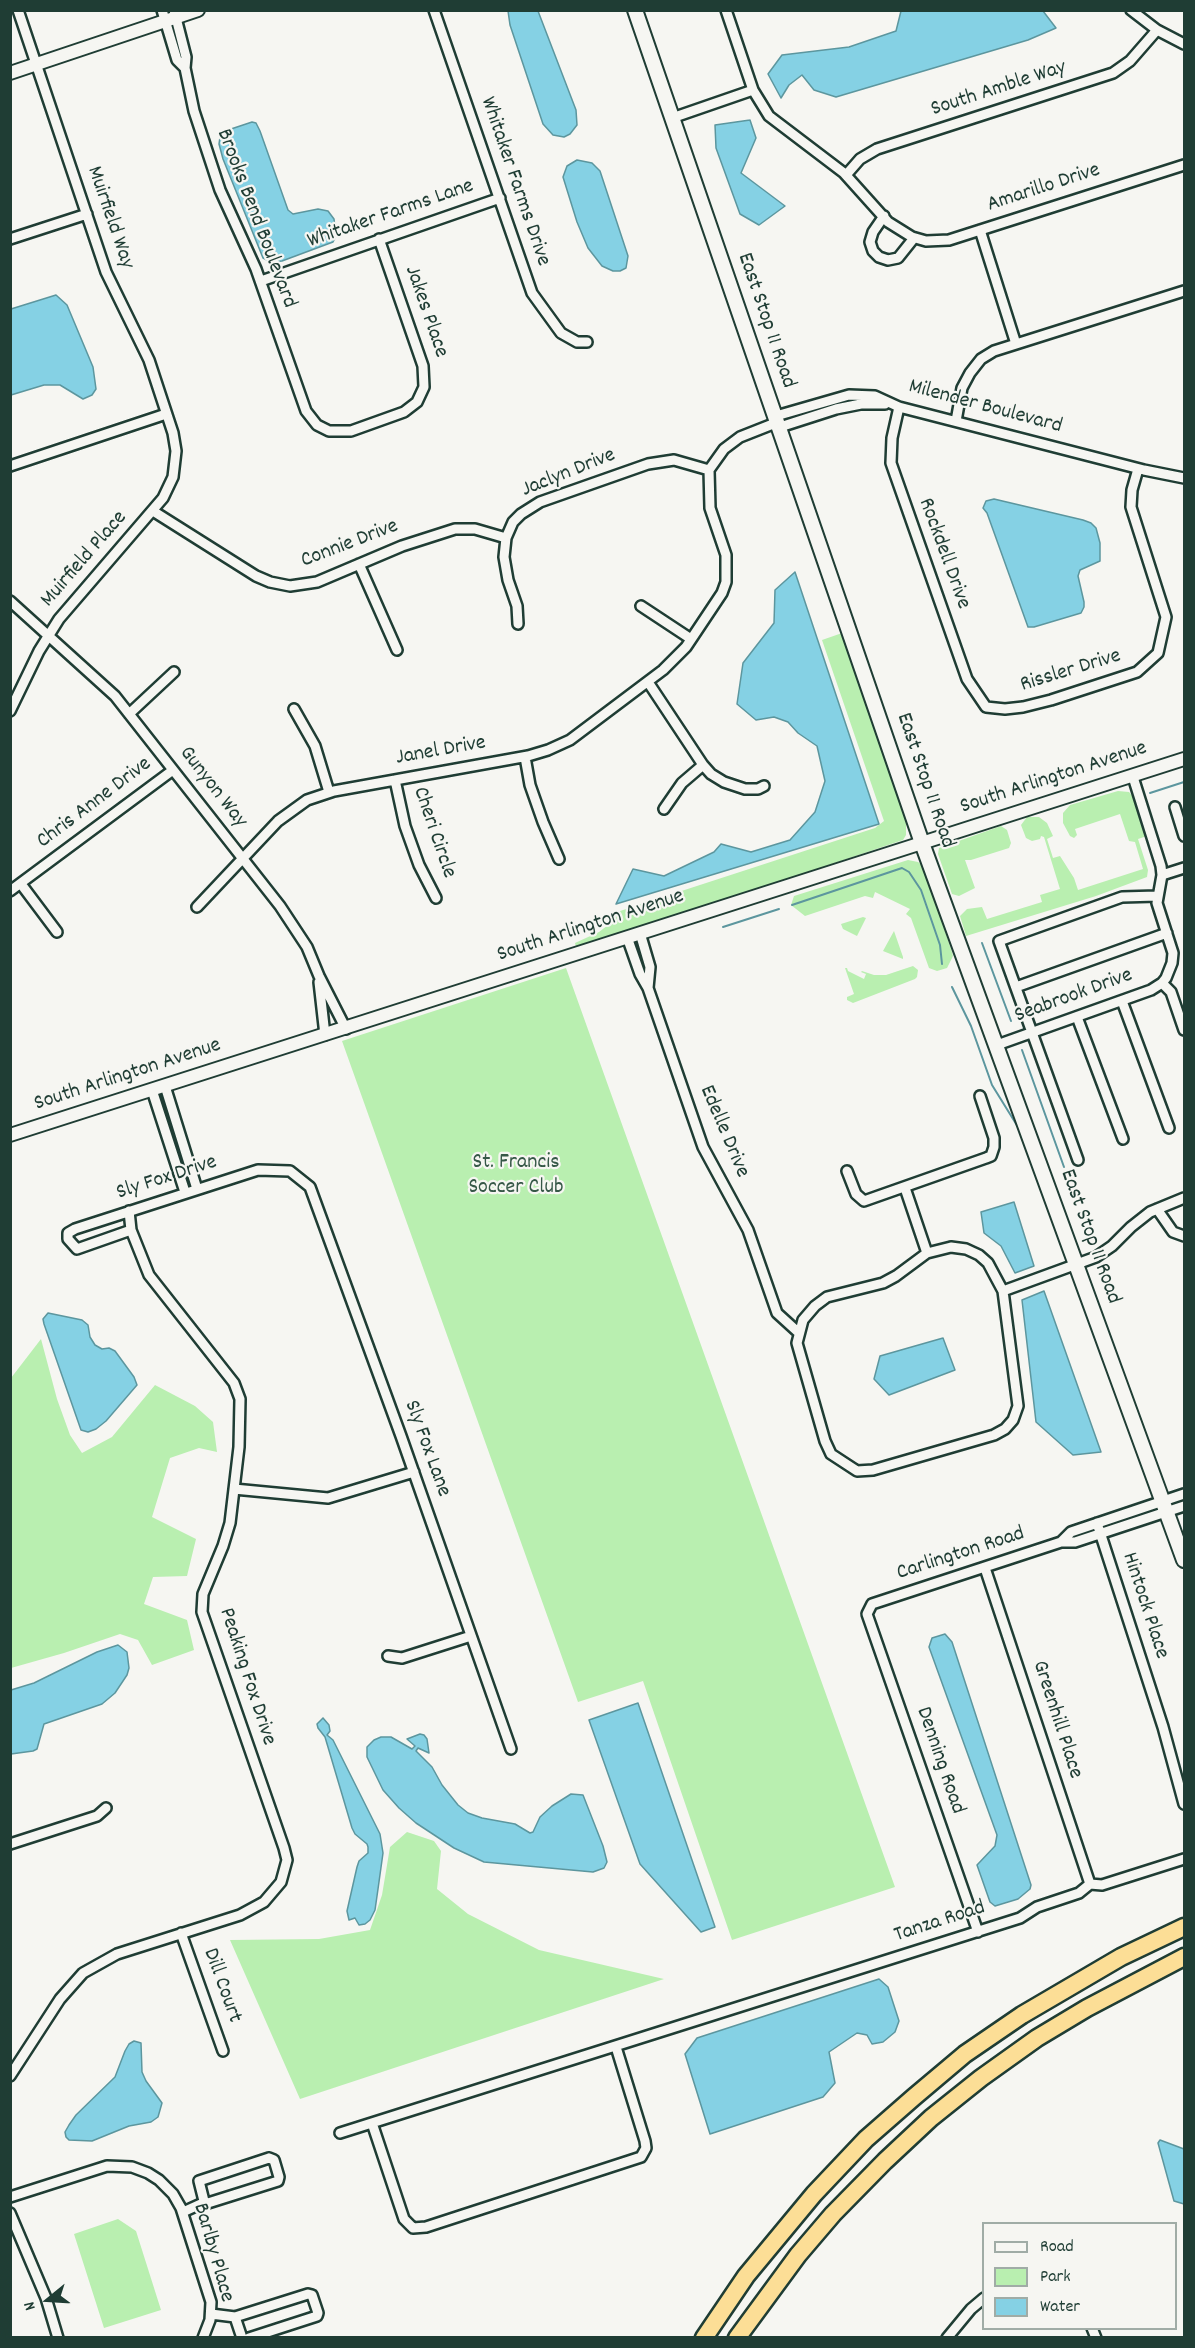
<!DOCTYPE html>
<style>
body{margin:0}
#map{position:relative;width:1195px;height:2348px;overflow:hidden;background:#f6f6f2;font-family:Dekko,sans-serif}
canvas{display:block}
.frame{position:absolute;inset:0;border:12px solid #1f3d34;pointer-events:none}
.legend{position:absolute;left:982px;top:2222px;width:195px;height:108px;box-sizing:border-box;background:#f6f6f2;border:2px solid #a0aca6;margin:0;padding:8px 10px;list-style:none;font-size:18px;color:#1f3d34}
.legend li{display:flex;align-items:center;gap:12px;height:30px}
.legend b{width:30px;border:2px solid #a0aca6}
.north{position:absolute;left:18px;top:2270px;width:60px;height:60px;-webkit-text-stroke:4px #f6f6f2;paint-order:stroke;rotate:252deg;font-size:16px;font-weight:700;line-height:24px;text-align:center;color:#1f3d34}
.north::after{content:'';display:block;margin:auto;width:21px;height:27px;background:#1f3d34;clip-path:polygon(50% 0,100% 100%,50% 72%,0 100%)}
</style>
<div id="map">
<canvas width="1195" height="2348"></canvas>
<div class="frame"></div>
<ul class="legend">
<li><b style="height:8px;background:#f6f6f2"></b>Road</li>
<li><b style="height:16px;background:#b9efb0"></b>Park</li>
<li><b style="height:16px;background:#85d1e4"></b>Water</li>
</ul>
<div class="north">N</div>
</div>
<script>
const ctx = document.querySelector('canvas').getContext('2d');
ctx.lineJoin = 'round';
function fill(path, color) { ctx.fillStyle = color; ctx.fill(path, 'evenodd'); }
const shape = rows => new Path2D(rows.map(r => 'M' + r).join(''));
function stroke(path, color, width, dash) { ctx.strokeStyle = color; ctx.lineWidth = width; ctx.lineCap = dash ? 'butt' : 'round'; ctx.setLineDash(dash || []); ctx.stroke(path); }
function drawText(font, color, halo, rows, align = 'center') {
  ctx.font = font + ' Dekko,sans-serif'; ctx.lineWidth = 4.5; ctx.setLineDash([]); ctx.textBaseline = 'middle'; ctx.strokeStyle = halo; ctx.fillStyle = color; for (const [text, x, y, turn = 0] of rows) {
    ctx.save(); ctx.translate(x, y); ctx.rotate((+turn || 0) * Math.PI / 180); ctx.textAlign = isNaN(turn) ? turn : align; if (halo) ctx.strokeText(text, 0, 0); ctx.fillText(text, 0, 0); ctx.restore();
  }
}
fill(shape([
 [845,632,906,822,906,835,903,840,577,950,575,943,599,932,612,922,617,912,875,828,884,821,822,640],
 [1118,791,1129,792,1134,798,1147,836,1138,839,1148,870,1147,877,1096,896,966,936,960,916,967,909,982,907,987,919,1042,902,1040,895,1060,889,1044,837,1041,836,1040,839,1032,841,1026,838,1021,825,1027,817,1039,817,1047,823,1053,836,1047,839,1053,858,1060,856,1074,878,1078,890,1143,869,1135,842,1129,841,1120,814,1075,829,1077,835,1074,838,1070,836,1063,823,1063,813,1070,805],
 [1001,826,1007,830,1011,843,1009,848,971,860,965,860,975,888,959,896,952,894,938,854,939,848],
 [908,860,918,862,923,866,952,952,953,956,947,968,937,971,929,968,911,918,906,914,910,909,875,892,873,898,865,896,805,916,791,905,794,896],
 [863,917,866,918,857,936,843,929,841,924],
 [894,931,903,957,903,959,883,951],
 [913,966,918,970,917,977,915,979,853,1003,847,1000,847,997,854,994,845,968,847,968,848,971,864,979,866,974,861,972,862,971,874,975,886,975],
 [566,968,895,1887,732,1940,643,1681,578,1702,342,1041],
 [41,1339,57,1399,70,1435,82,1453,112,1437,155,1385,195,1406,213,1422,217,1452,199,1448,170,1458,152,1517,196,1539,187,1576,153,1577,144,1604,187,1620,194,1650,152,1665,138,1640,120,1634,64,1653,11,1668,11,1378],
 [407,1832,434,1841,441,1851,437,1889,468,1914,539,1950,664,1979,300,2099,230,1940,319,1939,370,1930,382,1895,390,1847],
 [118,2219,136,2231,161,2310,104,2328,74,2234]
]), '#b9efb0');
const water = shape([
 [508,11,538,11,576,110,577,125,570,134,564,137,553,135,543,124,510,25,508,11],
 [901,11,1043,11,1056,28,1028,40,836,97,814,90,802,75,789,85,781,98,768,74,782,55,849,47,896,31,901,11],
 [750,120,756,138,741,173,785,206,759,225,740,214,716,148,715,125,750,120],
 [252,122,256,123,260,131,288,210,293,214,318,209,328,211,334,219,336,236,333,242,282,261,271,262,263,258,223,159,219,144,220,137,225,131,252,122],
 [577,160,592,163,600,171,628,256,626,268,620,271,613,271,602,266,588,248,577,222,563,177,567,166,577,160],
 [56,295,67,305,93,367,96,389,92,395,83,399,60,385,44,385,11,395,11,309,56,295],
 [994,499,1083,520,1091,523,1096,528,1100,543,1100,561,1080,570,1078,576,1084,602,1084,607,1081,613,1034,627,1028,627,987,513,983,508,986,501,994,499],
 [795,572,879,824,616,904,633,869,664,876,714,852,721,844,751,852,790,840,815,812,825,781,817,746,798,733,788,722,774,717,756,720,737,704,743,663,774,623,775,590,795,572],
 [1014,1202,1034,1266,1015,1273,1001,1246,984,1233,981,1212,1014,1202],
 [1044,1291,1101,1452,1073,1455,1036,1422,1022,1300,1044,1291],
 [48,1313,82,1320,88,1325,90,1337,95,1345,102,1349,109,1348,115,1351,134,1377,137,1385,106,1421,96,1429,88,1432,81,1430,44,1324,43,1319,48,1313],
 [943,1338,955,1370,889,1395,874,1379,880,1356,943,1338],
 [945,1634,952,1642,1031,1885,1030,1889,1018,1899,995,1906,990,1902,977,1865,995,1846,997,1835,929,1647,932,1638,945,1634],
 [118,1645,127,1652,129,1668,127,1675,115,1693,102,1704,44,1724,37,1749,33,1751,11,1754,11,1690,34,1683,97,1652,118,1645],
 [638,1703,715,1927,701,1932,640,1864,589,1720,638,1703],
 [323,1718,329,1725,330,1731,327,1735,333,1740,380,1834,383,1853,378,1889,375,1910,370,1920,365,1924,359,1925,355,1918,349,1920,347,1911,357,1867,359,1861,368,1853,368,1847,367,1844,355,1834,352,1828,325,1737,318,1728,317,1724,323,1718],
 [420,1734,424,1735,427,1739,429,1753,418,1748,416,1751,432,1767,442,1785,458,1805,468,1813,482,1818,515,1824,530,1833,533,1832,540,1817,552,1806,571,1794,583,1795,603,1846,607,1862,604,1868,593,1872,484,1862,454,1848,416,1823,399,1808,383,1790,367,1757,367,1747,374,1740,381,1737,391,1737,412,1749,415,1746,407,1739,420,1734],
 [879,1979,888,1987,899,2021,895,2032,883,2042,872,2044,867,2035,857,2033,829,2052,835,2083,823,2097,710,2134,685,2054,697,2038,879,1979],
 [134,2041,141,2043,142,2072,146,2081,162,2103,158,2117,151,2122,129,2126,92,2141,69,2140,66,2137,65,2132,69,2125,76,2115,115,2077,125,2051,129,2044,134,2041],
 [1160,2140,1184,2149,1184,2204,1174,2201,1158,2143,1160,2140]
]);
fill(water, '#85d1e4');
stroke(water, '#5c969e', 1.5);
stroke(shape([
 [1150,793,1184,782],
 [792,905,902,868,909,872,921,890,940,945,942,964],
 [723,927,779,909],
 [982,943,1011,1021],
 [952,987,971,1026,992,1085,1018,1127],
 [1022,1050,1064,1167]
]), '#5c969e', 2);
const minor = shape([
 [162,10,177,60,185,68],
 [174,10,186,57,185,68,194,111,220,190,256,269,306,411,317,425,329,431,351,431,404,412,417,402,424,387,423,366,379,239],
 [434,10,532,293,561,333,577,342,587,342],
 [726,10,753,90,769,116,844,173,888,222,912,237,926,241,949,240,1184,165],
 [1131,10,1157,30,1184,44],
 [672,118,753,90],
 [846,175,860,159,877,149,1113,73,1130,61,1157,30],
 [884,216,873,232,870,242,873,251,879,257,888,260,898,258,914,238],
 [980,230,1016,344],
 [10,239,87,214],
 [261,281,500,198],
 [899,407,892,438,891,463,967,679,986,707,1005,709,1023,707,1051,700,1137,672,1158,653,1166,617,1131,507,1132,490,1138,469],
 [776,416,849,395,875,396,899,407,1144,470,1184,478],
 [956,421,962,388,970,373,981,359,994,351,1184,291],
 [780,427,836,409,861,404,885,404],
 [10,466,166,414],
 [153,511,256,576,270,582,290,586,317,582,402,546,455,529,475,529,506,538],
 [359,564,397,650],
 [10,601,115,696,280,906,307,947,319,976,346,1029],
 [641,606,691,639],
 [518,624,517,606,508,580,504,557,506,538,513,522,521,514,540,502,648,464,674,460,709,470],
 [648,682,703,765,711,774,724,782,745,789,758,789,764,786],
 [294,709,315,746,329,792],
 [10,711,39,651,59,619,163,498,173,477,176,451,173,433,149,360,106,272,18,10],
 [129,714,174,672],
 [525,757,530,785,543,822,559,859],
 [395,780,405,826,419,865,436,898],
 [1175,807,1184,836],
 [664,809,682,783,703,765],
 [1162,875,1184,868],
 [21,884,57,932],
 [10,891,173,770],
 [197,907,278,821,307,800,334,791,528,756,548,750,570,740,663,670,686,647,722,593,726,582,726,555,710,508,709,470,724,449,740,437,778,422],
 [640,933,650,967,648,988],
 [627,937,640,974,648,988,703,1147,748,1230,777,1313,799,1333],
 [319,982,325,1035],
 [1162,983,1171,992,1184,1030],
 [1016,987,1167,933],
 [1122,1001,1169,1128],
 [1077,1017,1123,1139],
 [997,1045,1151,990,1162,983,1166,978,1172,963,1173,953,1157,903,1162,875,1161,866,1133,777],
 [165,1086,197,1189],
 [152,1090,185,1192],
 [1078,1160,999,941,1122,897,1157,896],
 [847,1171,856,1194,864,1201,986,1158,991,1156,994,1147,994,1138,980,1096],
 [905,1188,927,1253],
 [1157,1209,1173,1232,1184,1236],
 [131,1230,77,1249,68,1239,68,1233,75,1229,258,1170,290,1171,310,1187,401,1436,511,1749],
 [951,1247,966,1249,979,1255,988,1263,1003,1291,1018,1406,1013,1420,1005,1429,994,1435,873,1470,857,1471,831,1454,825,1441,797,1343,803,1320,815,1306,827,1297,883,1283,896,1276,927,1253,951,1247],
 [1003,1291,1096,1257,1112,1246,1131,1227,1150,1212,1184,1198],
 [234,1489,328,1498,414,1472],
 [1184,1494,1071,1532,1061,1542,1075,1542,1184,1506],
 [1097,1523,1163,1727,1184,1804],
 [985,1568,1090,1884],
 [388,1656,402,1658,471,1636],
 [10,1844,97,1816,106,1808],
 [978,1932,867,1614,872,1604,1061,1542],
 [181,1933,223,2051],
 [10,2076,60,1999,83,1973,117,1954,240,1915,264,1902,281,1882,287,1860,284,1848,202,1612,203,1594,223,1546,230,1523,239,1447,240,1399,234,1383,149,1275,131,1230,129,1211],
 [372,2123,404,2219,413,2228,426,2227,641,2157,646,2148,645,2141,616,2047],
 [340,2133,1020,1918,1037,1907,1079,1893,1090,1884,1102,1885,1184,1859],
 [269,2158,274,2160,279,2177,278,2181,208,2203,204,2201,199,2181,269,2158],
 [10,2197,107,2166,132,2167,148,2173,159,2180,173,2194,181,2208,211,2302,210,2320,203,2338],
 [183,2212,205,2202],
 [10,2213,46,2298,58,2338],
 [211,2314,235,2317],
 [1092,2328,1096,2338],
 [242,2338,235,2317,308,2294,312,2295,318,2313,317,2316,249,2338],
 [947,2338,971,2309,984,2298]
]);
const tertiary = shape([
 [10,73,198,10],
 [10,1135,1184,759]
]);
const secondary = shape([
 [635,10,922,843,1184,1560]
]);
const motorway = shape([
 [704,2338,746,2276,814,2194,866,2139,914,2097,965,2054,1022,2015,1121,1957,1184,1927],
 [737,2338,798,2255,833,2214,885,2161,931,2118,981,2078,1037,2038,1087,2008,1184,1957]
]);
stroke(minor, '#1f3d34', 14);
stroke(tertiary, '#1f3d34', 16);
stroke(secondary, '#1f3d34', 18);
stroke(motorway, '#1f3d34', 21);
stroke(minor, '#f6f6f2', 9);
stroke(tertiary, '#f6f6f2', 12);
stroke(secondary, '#f6f6f2', 14);
stroke(motorway, '#fcde96', 16);
drawText('22px', '#1f3d34', '#f6f6f2', [
 ["South Amble Way",999,90,-18],
 ["Whitaker Farms Drive",514,182,71],
 ["Amarillo Drive",1044,189,-18],
 ["Whitaker Farms Lane",391,215,-19],
 ["Muirfield Way",109,218,71],
 ["Brooks Bend Boulevard",255,219,69],
 ["Jakes Place",425,312,71],
 ["East Stop 11 Road",765,321,71],
 ["Milender Boulevard",985,408,15],
 ["Jaclyn Drive",569,474,-22],
 ["Connie Drive",350,545,-21],
 ["Rockdell Drive",943,554,70],
 ["Muirfield Place",85,560,-49],
 ["Rissler Drive",1071,672,-17],
 ["Janel Drive",441,752,-10],
 ["South Arlington Avenue",1054,779,-18],
 ["East Stop 11 Road",924,781,71],
 ["Gunyon Way",212,788,52],
 ["Chris Anne Drive",95,804,-37],
 ["Cheri Circle",433,833,71],
 ["South Arlington Avenue",591,927,-18],
 ["Seabrook Drive",1074,997,-20],
 ["South Arlington Avenue",128,1076,-18],
 ["Edelle Drive",723,1132,67],
 ["Sly Fox Drive",167,1179,-18],
 ["East Stop 11 Road",1089,1237,70],
 ["Sly Fox Lane",426,1449,70],
 ["Carlington Road",961,1555,-18],
 ["Hintock Place",1144,1606,72],
 ["Peaking Fox Drive",246,1677,72],
 ["Greenhill Place",1056,1720,72],
 ["Denning Road",939,1761,71],
 ["Tanza Road",940,1923,-18],
 ["Dill Court",221,1986,70],
 ["Barlby Place",212,2253,74]
]);
drawText('22px', '#365847', '#f6f6f2', [
 ["St. Francis",516,1164],
 ["Soccer Club",516,1189]
]);
</script>
